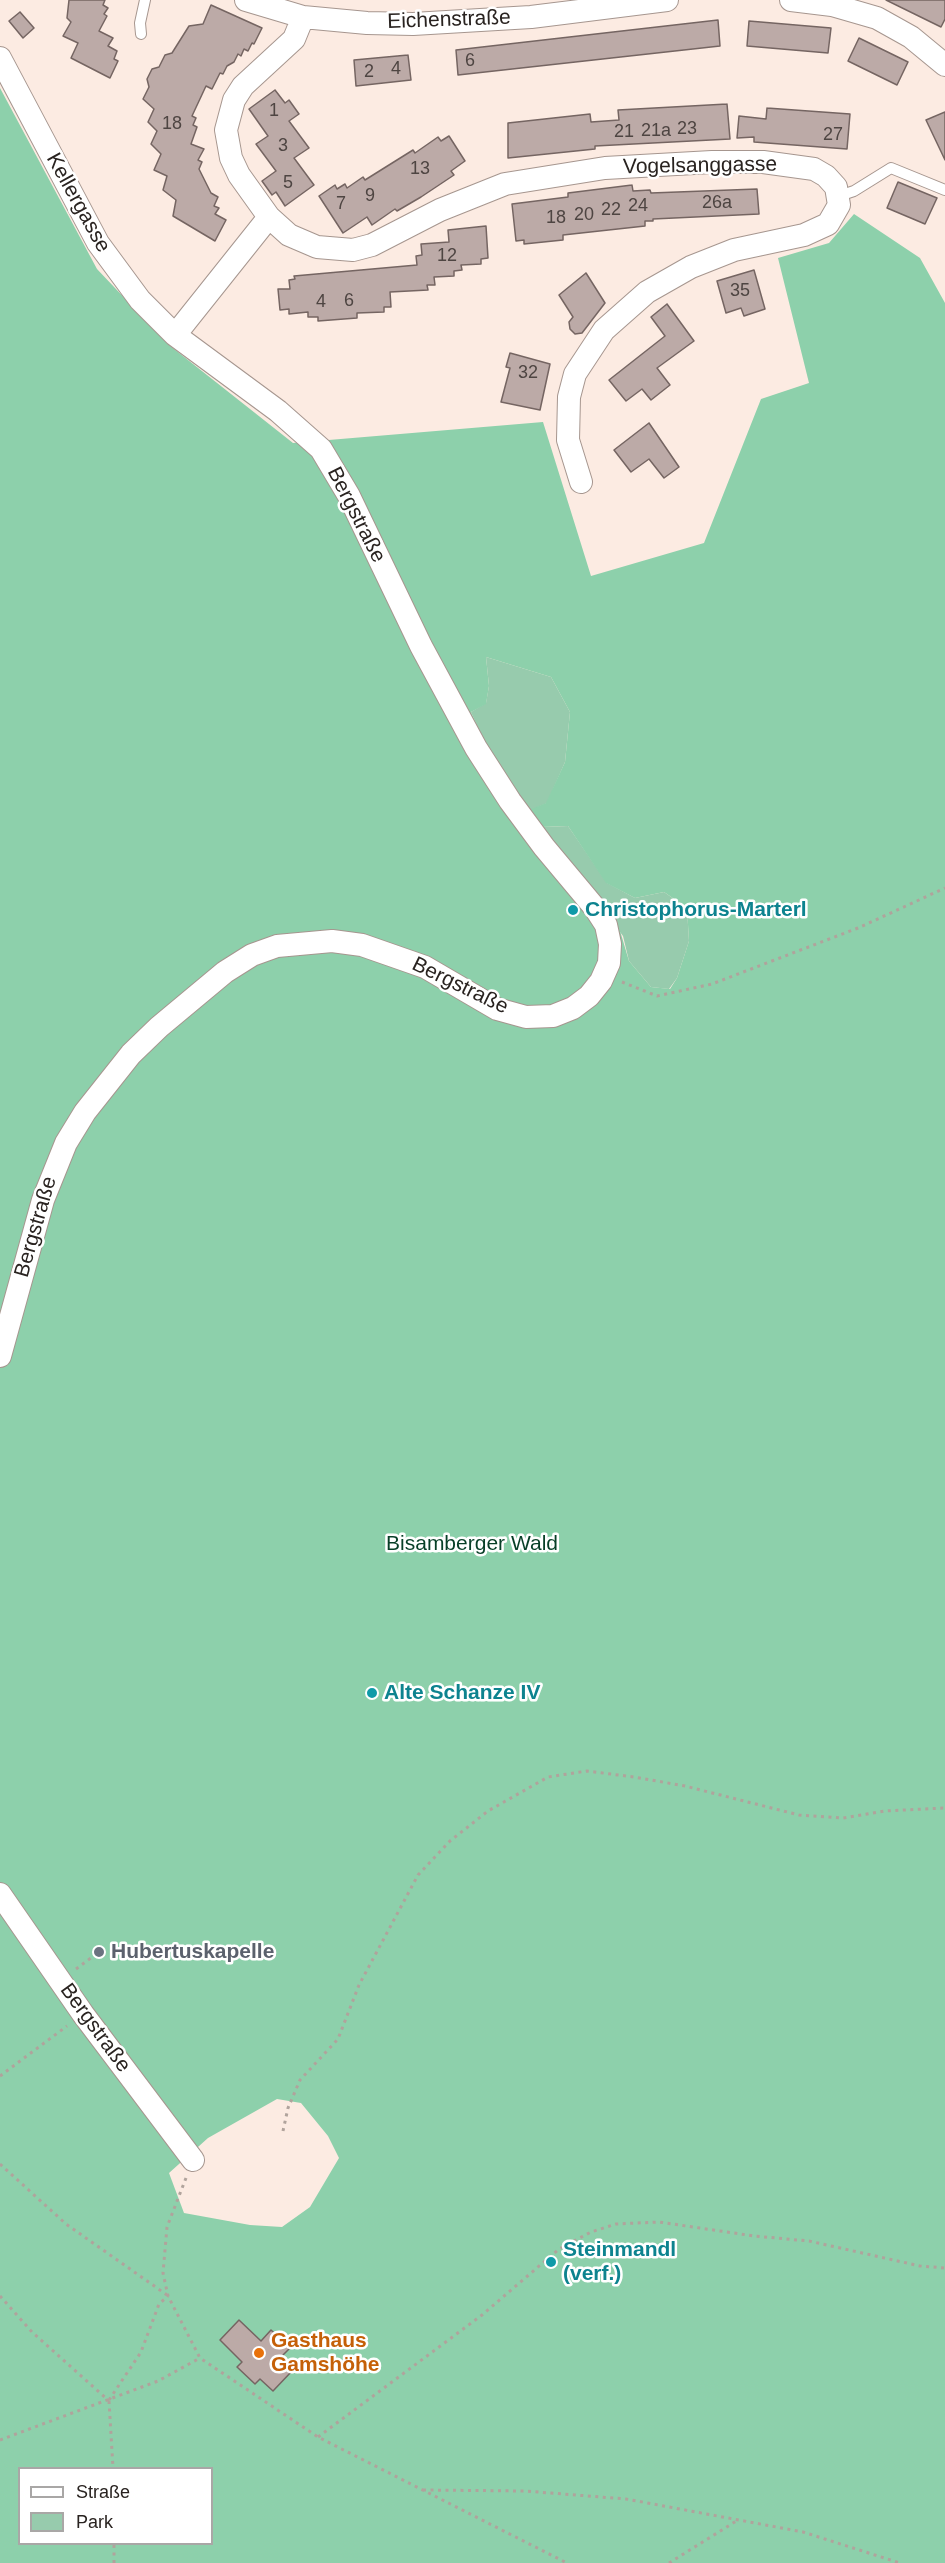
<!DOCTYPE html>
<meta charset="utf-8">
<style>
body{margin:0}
#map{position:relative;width:945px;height:2563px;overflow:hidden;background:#fcebe2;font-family:Helvetica,sans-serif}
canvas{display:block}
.legend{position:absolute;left:18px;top:2467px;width:195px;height:78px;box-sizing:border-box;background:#fff;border:2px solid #a9a7a6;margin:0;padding:8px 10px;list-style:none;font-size:18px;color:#292320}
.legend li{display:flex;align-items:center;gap:12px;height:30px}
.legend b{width:30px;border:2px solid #a9a7a6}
</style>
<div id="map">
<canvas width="945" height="2563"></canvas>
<ul class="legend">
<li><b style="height:8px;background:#fff"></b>Straße</li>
<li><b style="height:16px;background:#97cbad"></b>Park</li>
</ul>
</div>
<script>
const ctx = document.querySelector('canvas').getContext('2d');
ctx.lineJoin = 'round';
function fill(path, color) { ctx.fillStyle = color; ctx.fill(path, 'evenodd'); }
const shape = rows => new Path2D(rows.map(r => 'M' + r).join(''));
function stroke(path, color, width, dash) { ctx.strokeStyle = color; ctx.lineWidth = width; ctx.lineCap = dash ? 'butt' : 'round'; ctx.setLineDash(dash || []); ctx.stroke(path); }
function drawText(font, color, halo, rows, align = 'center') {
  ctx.font = font + ' Helvetica,sans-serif'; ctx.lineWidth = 5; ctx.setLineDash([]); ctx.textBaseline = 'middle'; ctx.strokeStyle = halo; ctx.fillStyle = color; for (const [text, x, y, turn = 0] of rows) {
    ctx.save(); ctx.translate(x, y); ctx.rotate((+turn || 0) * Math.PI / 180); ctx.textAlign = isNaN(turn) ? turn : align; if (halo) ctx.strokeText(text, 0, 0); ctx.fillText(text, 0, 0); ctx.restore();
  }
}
fill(shape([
 [486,657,551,677,570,712,565,762,547,803,529,811,488,751,471,712,486,703,489,686],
 [568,826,607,883,635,898,664,892,687,908,689,941,677,978,669,989,651,987,629,961,623,936,542,827]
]), '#97cbad');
fill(shape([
 [0,88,97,269,169,345,293,443,543,422,591,576,704,543,761,399,809,383,778,258,829,243,854,214,920,258,945,303,945,2563,0,2563],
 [486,657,551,677,570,712,565,762,546,803,529,810,488,751,471,712,486,704,489,686],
 [568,826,606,883,635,898,664,892,687,908,689,941,677,978,670,989,651,987,629,961,618,924,542,827],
 [277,2099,301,2103,328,2136,339,2158,310,2207,282,2227,250,2225,184,2213,169,2173,208,2138],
 [20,2468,212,2468,212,2544,20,2544]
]), '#8dd0ab');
const building = shape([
 [69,0,105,0,103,5,108,8,104,14,107,16,99,31,113,38,108,46,117,51,114,59,118,61,110,78,71,58,78,43,63,36,71,22,67,18,69,0],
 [886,0,945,0,945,19,941,27,886,0],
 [211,5,262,28,254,44,252,43,248,51,244,49,241,56,238,54,234,62,227,66,223,74,220,73,212,89,206,86,192,116,196,118,193,125,197,127,191,144,204,149,198,160,202,162,199,169,211,193,218,197,214,206,219,208,215,214,226,220,215,241,173,216,176,200,163,190,167,176,154,170,161,154,151,144,157,131,148,122,154,109,143,99,149,87,147,79,152,69,159,67,165,55,172,53,189,26,203,24,211,5],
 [20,12,34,28,23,38,9,21,20,12],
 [718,20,720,46,458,75,456,50,718,20],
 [749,21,831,28,828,53,747,46,749,21],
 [859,38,908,62,897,85,848,61,859,38],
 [408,55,411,80,356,86,354,60,408,55],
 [275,90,285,103,289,100,299,114,289,121,309,148,294,158,314,185,285,206,276,192,272,195,262,181,276,171,256,144,268,136,249,109,275,90],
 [727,104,730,139,595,146,595,149,508,158,508,123,590,114,591,122,619,120,618,110,727,104],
 [767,108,850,114,847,149,754,142,754,137,737,138,739,116,766,119,767,108],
 [945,112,945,160,926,120,945,112],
 [449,136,465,161,451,171,454,175,421,197,397,211,395,209,372,225,367,217,343,233,319,196,335,185,337,189,345,184,347,188,363,177,365,180,413,150,415,153,438,137,441,141,449,136],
 [898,182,937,198,925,224,887,208,898,182],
 [632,185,633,191,650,190,651,193,757,189,759,214,653,219,653,221,645,221,645,226,563,235,563,240,524,244,524,240,516,241,512,204,568,197,568,193,632,185],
 [486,226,488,258,481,259,481,264,461,265,462,270,454,271,454,276,434,277,435,285,427,285,428,290,390,292,391,307,384,307,384,312,357,313,357,318,318,321,318,317,308,317,308,312,289,314,289,309,280,310,278,289,290,289,289,280,295,279,294,276,417,265,416,256,422,255,421,244,449,242,448,230,486,226],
 [754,270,765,309,744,316,741,308,726,313,717,281,754,270],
 [586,273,605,303,582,333,575,334,570,329,569,322,573,317,559,295,586,273],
 [667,304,694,341,657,368,670,385,651,400,642,389,626,401,609,380,665,336,651,317,667,304],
 [510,353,550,364,540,410,501,402,510,368,506,367,510,353],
 [649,423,679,467,664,478,649,459,631,472,614,450,649,423],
 [239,2320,261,2341,271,2330,290,2348,279,2359,292,2371,273,2391,260,2379,255,2384,237,2367,242,2362,220,2340,239,2320]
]);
fill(building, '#bcaaa7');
stroke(building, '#756562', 1.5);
const service = shape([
 [141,34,140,23,145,0],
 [839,196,854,191,891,168,945,190]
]);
const minor = shape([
 [246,0,303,17,367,23,413,24,531,17,667,0],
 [791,0,832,5,877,18,911,37,945,65],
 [303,17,294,39,243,86,234,100,226,130,231,158,239,175,269,217,289,235,317,247,353,250,372,245,440,210,505,184,605,168,712,162,763,162,814,169,826,176,836,187,839,205,828,224,804,235,734,250,691,267,647,292,604,330,575,374,569,397,568,440,581,482],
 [0,58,98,243,140,300,175,335,278,411,321,449,349,496,421,646,476,748,510,801,544,847,595,908,606,925,610,944,609,963,601,981,589,996,573,1008,553,1016,526,1017,497,1009,425,967,362,945,332,941,277,946,252,955,225,972,159,1027,131,1054,85,1112,66,1143,43,1200,0,1356],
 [175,335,269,217],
 [0,1894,83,2014,193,2160]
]);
stroke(service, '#a6968f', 12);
stroke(minor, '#a6968f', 24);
stroke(shape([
 [622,982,657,996,712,984,858,928,945,888],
 [76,1969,99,1952],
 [0,2076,67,2026],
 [283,2131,288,2108,300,2080,338,2039,359,1985,418,1875,450,1841,488,1811,548,1777,587,1771,634,1777,685,1786,799,1815,843,1818,885,1811,945,1808],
 [0,2164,66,2224,167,2295],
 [186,2178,167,2227,163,2273,168,2296,200,2358,318,2437,567,2563],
 [0,2296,32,2332,109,2401],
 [109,2400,141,2352,159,2304,168,2296],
 [109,2401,113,2468],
 [318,2437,482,2315,559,2249,591,2232,616,2224,659,2222,754,2236,809,2241,920,2266,945,2268],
 [0,2440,158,2381,200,2358],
 [423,2490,525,2491,626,2499,803,2532,900,2563],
 [114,2563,114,2544],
 [669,2563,738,2520]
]), '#b0a39c', 3, [3, 4.5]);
stroke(service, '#fff', 10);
stroke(minor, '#fff', 22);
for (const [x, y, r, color] of [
 [573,910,6,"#0f9aa8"],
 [372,1693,6,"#0f9aa8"],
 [99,1952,6,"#6b7280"],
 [551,2262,6,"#0f9aa8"],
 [259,2353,6,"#e8710a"]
]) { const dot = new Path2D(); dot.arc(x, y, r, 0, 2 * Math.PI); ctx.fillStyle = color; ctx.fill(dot); stroke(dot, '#fff', 2); }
drawText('18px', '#4e4542', null, [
 ["6",470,61],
 ["4",396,69],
 ["2",369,72],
 ["1",274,111],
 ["18",172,124],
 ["23",687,129],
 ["21a",656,131],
 ["21",624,132],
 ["27",833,135],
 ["3",283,146],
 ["13",420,169],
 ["5",288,183],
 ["9",370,196],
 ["26a",717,203],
 ["7",341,204],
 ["24",638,206],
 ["22",611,210],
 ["20",584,215],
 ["18",556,218],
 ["12",447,256],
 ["35",740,291],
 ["6",349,301],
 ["4",321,302],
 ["32",528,373]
]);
drawText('21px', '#292320', '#fff', [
 ["Eichenstraße",449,20,-2],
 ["Vogelsanggasse",700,166,-1],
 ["Kellergasse",78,203,61],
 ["Bergstraße",356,515,63],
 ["Bergstraße",460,986,26],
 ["Bergstraße",36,1227,-74],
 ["Bergstraße",95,2028,54]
]);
drawText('bold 21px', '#0d838f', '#fff', [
 ["Christophorus-Marterl",585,910],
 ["Alte Schanze IV",384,1693],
 ["Steinmandl",563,2250],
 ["(verf.)",563,2274]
], 'left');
drawText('21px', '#073f27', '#fff', [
 ["Bisamberger Wald",472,1544]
]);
drawText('bold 21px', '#5b616d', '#fff', [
 ["Hubertuskapelle",111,1952]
], 'left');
drawText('bold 21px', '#c56008', '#fff', [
 ["Gasthaus",271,2341],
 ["Gamshöhe",271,2365]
], 'left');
</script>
